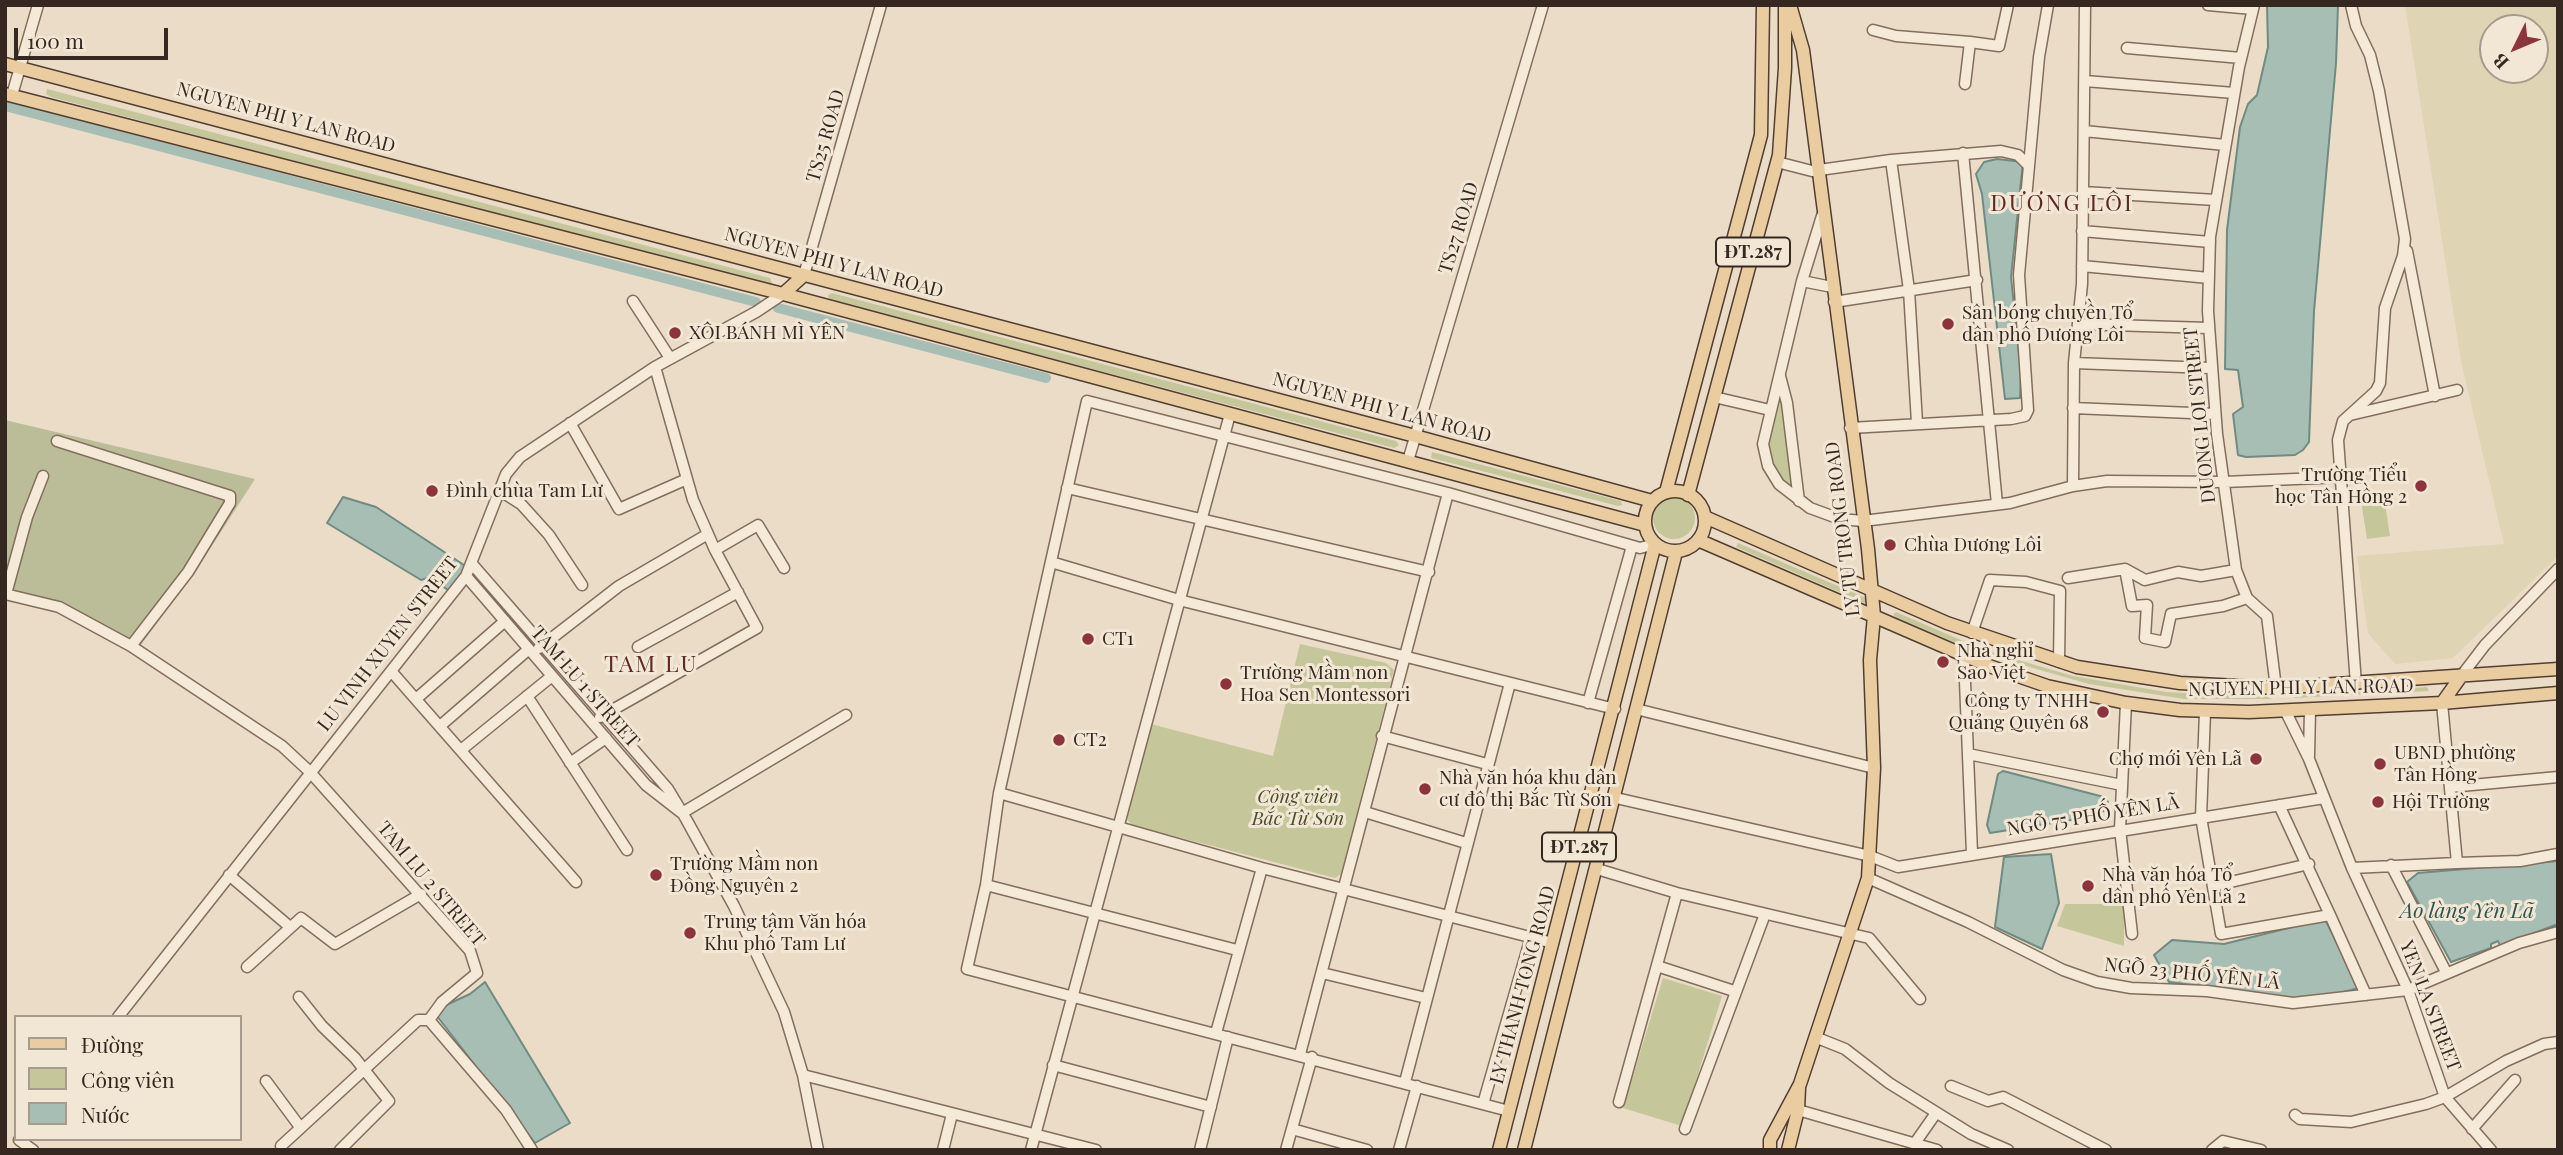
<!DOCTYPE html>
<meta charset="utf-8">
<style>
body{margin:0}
#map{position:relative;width:2563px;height:1155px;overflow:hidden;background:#eadcc6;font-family:"Playfair Display",serif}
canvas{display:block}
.frame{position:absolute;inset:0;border:7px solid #352820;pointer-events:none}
.legend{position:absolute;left:14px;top:1015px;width:228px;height:126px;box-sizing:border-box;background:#f2e7d5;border:2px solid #a69b8d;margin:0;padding:9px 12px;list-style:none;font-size:21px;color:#352820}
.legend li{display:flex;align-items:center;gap:14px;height:35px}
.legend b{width:35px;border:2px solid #a69b8d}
.north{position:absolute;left:2479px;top:14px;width:70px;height:70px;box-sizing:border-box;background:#f2e7d5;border:2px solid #a69b8d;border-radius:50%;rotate:227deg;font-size:19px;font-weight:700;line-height:28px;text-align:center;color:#352820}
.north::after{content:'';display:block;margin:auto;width:24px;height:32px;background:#8d333b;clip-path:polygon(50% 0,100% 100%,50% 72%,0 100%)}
.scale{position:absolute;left:14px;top:28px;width:154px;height:32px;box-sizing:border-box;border:4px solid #352820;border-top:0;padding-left:9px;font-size:21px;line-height:24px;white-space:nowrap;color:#352820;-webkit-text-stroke:5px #f2e7d5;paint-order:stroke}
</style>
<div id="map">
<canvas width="2563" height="1155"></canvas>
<div class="frame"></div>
<ul class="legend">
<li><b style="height:9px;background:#e9cda1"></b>Đường</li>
<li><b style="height:19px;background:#c5c79b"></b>Công viên</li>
<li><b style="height:19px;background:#a7beb5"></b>Nước</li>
</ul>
<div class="north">B</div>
<div class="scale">100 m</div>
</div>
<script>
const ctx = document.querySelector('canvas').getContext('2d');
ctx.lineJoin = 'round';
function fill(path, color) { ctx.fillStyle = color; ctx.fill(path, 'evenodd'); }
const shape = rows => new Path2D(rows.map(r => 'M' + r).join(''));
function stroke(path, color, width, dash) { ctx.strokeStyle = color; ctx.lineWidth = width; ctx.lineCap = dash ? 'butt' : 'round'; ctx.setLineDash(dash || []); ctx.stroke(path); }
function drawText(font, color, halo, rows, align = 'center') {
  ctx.font = font + ' "Playfair Display",serif'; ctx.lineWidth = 6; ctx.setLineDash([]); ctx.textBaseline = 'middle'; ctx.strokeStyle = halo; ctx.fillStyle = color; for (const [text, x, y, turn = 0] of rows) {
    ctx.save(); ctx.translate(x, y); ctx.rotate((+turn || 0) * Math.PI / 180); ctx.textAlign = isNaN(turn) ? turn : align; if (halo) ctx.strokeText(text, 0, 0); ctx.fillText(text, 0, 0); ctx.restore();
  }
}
fill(shape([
 [2405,5,2558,5,2558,556,2453,658,2395,664,2368,633,2357,556,2504,544,2461,361],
 [2493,28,2535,28,2535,70,2493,70]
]), '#dfd4b4');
fill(shape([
 [47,89,770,278,772,283,769,286,51,97,46,94],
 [832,293,1396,441,1399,445,1394,448,829,300,828,295],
 [1780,401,1782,401,1793,489,1777,477,1769,451,1768,437],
 [1432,452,1621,501,1622,505,1618,506,1431,458],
 [2384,497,2390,536,2367,539,2361,501],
 '1653 518a21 21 0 1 1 42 0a21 21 0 1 1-42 0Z',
 [1738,543,1868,599,1869,602,1864,603,1736,547],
 [1896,612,1984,650,2073,676,2166,692,2268,697,2272,699,2184,699,2089,684,1977,652,1897,618,1893,615],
 [1300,644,1386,663,1394,670,1341,874,1335,878,1132,825,1125,817,1151,724,1273,756],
 [2427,687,2429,691,2294,698,2295,696],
 [2065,904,2124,904,2124,946,2057,926],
 [1663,978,1722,996,1682,1126,1623,1108]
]), '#c5c79b');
fill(shape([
 [5,420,255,479,197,569,140,646,68,607,5,588]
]), '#bbbd99');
const water = shape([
 [2267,5,2338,5,2336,63,2314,311,2309,442,2303,450,2295,455,2246,457,2238,455,2233,414,2243,407,2238,370,2225,369,2227,230,2240,127,2248,104,2257,95,2268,47,2267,5],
 [1997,159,2023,162,2011,277,2021,373,2020,398,2005,399,1982,194,1976,174,1984,162,1997,159],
 [343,497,376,507,470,569,449,591,431,577,421,580,327,523,343,497],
 [2003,771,2104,797,2108,802,2107,809,2096,816,1990,833,1987,825,1998,774,2003,771],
 [2051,854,2059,903,2042,949,1995,927,2004,857,2051,854],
 [2558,861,2558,924,2500,946,2498,941,2491,944,2491,948,2451,962,2407,882,2418,873,2558,861],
 [2325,919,2359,988,2307,1001,2169,982,2154,955,2172,940,2224,944,2325,919],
 [485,982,570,1123,535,1143,437,1016,444,1006,470,994,485,982]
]);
fill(water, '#a7beb5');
stroke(water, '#6f8b82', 2);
stroke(shape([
 [5,106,756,302],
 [778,308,1046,378]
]), '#a7beb5', 10);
const minor = shape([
 [2208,5,2253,9],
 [2254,5,2239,67,2210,237,2208,311,2217,434,2236,570,2247,598,2267,616,2276,688],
 [2351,5,2356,26,2370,55,2379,91,2405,239,2403,256,2385,308,2380,383,2376,391,2343,421,2338,440,2356,684],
 [1873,30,1896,36,1970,42],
 [2127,48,2241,58],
 [2085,81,2234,93],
 [1965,84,1970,42,1999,46,2008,5],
 [12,95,38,5],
 [2084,131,2225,145],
 [1963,153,1997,504],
 [1777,162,1812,171,1891,160,1909,290,1917,423],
 [2029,166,2039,57,2048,5],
 [2083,192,2216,200],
 [1822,216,1802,281,1763,444,1768,466,1779,484,1810,508,1840,519,1863,521,2010,503,2073,486,2107,481,2224,482,2343,477],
 [2082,231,2210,242],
 [2407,251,2435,396],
 [2082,266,2209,278],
 [804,275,881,5],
 [1802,281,1832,287],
 [633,301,670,358],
 [1834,302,1977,280],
 [2078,324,2208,328],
 [2074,363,2210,368],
 [1780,376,1787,403,1799,501],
 [1714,397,1770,410],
 [2073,408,2215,414],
 [2350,415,2457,390],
 [570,423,619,509,687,479],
 [1850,428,2011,419,2025,416,2028,410,2019,275,2029,166,2018,155,2001,151,1891,160],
 [57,441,230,496,230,503,188,572,131,646],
 [1408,461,1543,5],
 [2073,486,2074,363,2082,284,2085,5],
 [1067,488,1429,572],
 [499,490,521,504,549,535,582,585],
 [715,550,758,525,784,568],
 [1051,562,1179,600,1615,709],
 [473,565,668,789,686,819,734,906,784,1012,803,1075,818,1150],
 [2125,569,2132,606,2147,605,2145,638,2165,642,2171,614,2223,606,2247,598],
 [466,576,646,785,682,813,846,715],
 [2068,578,2125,569,2145,580,2178,572,2201,576,2236,570],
 [5,594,59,607,131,646,282,746,310,772,470,951,477,973,442,1002,429,1020,506,1110,532,1150],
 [6,594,27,517,43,476],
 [1972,633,1990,580,2026,582,2060,591,2059,662],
 [638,647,738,592],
 [539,648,619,586,708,534],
 [1964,657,1972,853],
 [391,671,576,882],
 [2462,675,2485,645,2558,569],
 [527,696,627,850],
 [416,699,505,621],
 [1588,703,1632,546],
 [2126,703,2120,829,2132,934],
 [1636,709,1874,768],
 [2285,710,2309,759,2352,868,2408,990,2445,1097,2491,1150],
 [2205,712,2201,817,2221,934,2330,915,2366,995],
 [600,717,757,628,715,550,693,500,655,367],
 [440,726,529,649],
 [1382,736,1487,764],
 [461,750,552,676],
 [1968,754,2122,785],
 [2309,756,2310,710],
 [570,763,606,738],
 [2450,787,2558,777],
 [999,793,1262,868,1553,943],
 [1616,798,1870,856,1898,867,2324,798],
 [2279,805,2330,915],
 [1365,812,1466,843],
 [2457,863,2520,861,2558,854],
 [2391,865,2446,972],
 [2352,868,2457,863,2442,703],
 [1597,869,1677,893,1869,938,1920,999],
 [229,875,290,927],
 [1868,878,1968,922,2063,970,2097,982,2131,988,2207,991,2293,1003,2408,990,2519,943,2558,932],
 [986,885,1237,950],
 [2213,886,2309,864],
 [1657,966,1734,991],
 [247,967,301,918,335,944,421,894],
 [1322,973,1426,998],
 [299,997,322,1026,355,1058,389,1101,340,1150],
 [118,1017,466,576,506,474,520,457,655,367,756,312,783,294],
 [1216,1033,1262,868],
 [1815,1037,1845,1049,1889,1083,1971,1134,2008,1150],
 [1300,1054,1448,493],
 [1053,1065,1211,1107],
 [803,1075,1096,1150],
 [266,1081,300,1127],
 [1405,1082,1510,683],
 [1951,1086,1988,1101,2003,1097,2106,1150],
 [1619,1102,1677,893],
 [1483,1104,1531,937],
 [1798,1110,1937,1150],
 [1509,1111,967,969,986,885,999,793,1087,401,1448,493,1640,548,1655,544],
 [2295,1115,2300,1119,2351,1122,2426,1104,2445,1097,2506,1061,2544,1044,2558,1042],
 [1292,1129,1367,1150],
 [1685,1129,1765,914],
 [2472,1129,2515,1080],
 [19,1140,33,1150],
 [1915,1143,1936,1113],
 [281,1146,418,1020,429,1020],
 [943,1150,952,1114],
 [1031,1150,1230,414],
 [1200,1150,1228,1037],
 [1286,1150,1312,1057],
 [1399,1150,1417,1086],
 [2212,1150,2223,1141,2261,1150]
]);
const major = shape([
 [5,64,1415,436,1652,501],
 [5,94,783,294,1645,525],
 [783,294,804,275],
 '1645 521a30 30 0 1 1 60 0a30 30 0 1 1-60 0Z',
 [1666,492,1761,135,1763,5],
 [1688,495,1779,155,1785,68,1785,5],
 [1705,517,1947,623,2077,667,2180,683,2276,688,2558,669],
 [1698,540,1989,666,2047,686,2126,703,2180,710,2249,712,2442,703,2558,693],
 [2442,703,2462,675],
 [1499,1150,1655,544],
 [1524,1150,1676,552],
 [1770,1150,1770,1140,1800,1084,1868,878,1874,768,1870,660,1874,616,1868,549,1803,50,1790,5],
 [1788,1150,1798,1110,1799,1088]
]);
stroke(minor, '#836e5d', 13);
stroke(major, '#523e31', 15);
stroke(minor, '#f5ead8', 10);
stroke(major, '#e9cda1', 12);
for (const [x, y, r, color] of [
 [1948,324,7,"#8d333b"],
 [675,333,7,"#8d333b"],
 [2421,486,7,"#8d333b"],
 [432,491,7,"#8d333b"],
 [1890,545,7,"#8d333b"],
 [1088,639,7,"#8d333b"],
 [1943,662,7,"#8d333b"],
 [1226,684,7,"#8d333b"],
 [2103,712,7,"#8d333b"],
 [1059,740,7,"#8d333b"],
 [2256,759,7,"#8d333b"],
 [2380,764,7,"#8d333b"],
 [1425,789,7,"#8d333b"],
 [2378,802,7,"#8d333b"],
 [656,875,7,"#8d333b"],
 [2088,886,7,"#8d333b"],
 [690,933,7,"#8d333b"]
]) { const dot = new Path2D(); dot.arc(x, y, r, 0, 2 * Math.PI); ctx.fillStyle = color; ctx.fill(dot); stroke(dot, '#f2e7d5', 2.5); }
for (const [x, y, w] of [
 [1753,252,74],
 [1579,847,74]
]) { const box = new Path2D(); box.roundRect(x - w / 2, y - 14.5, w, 29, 5); ctx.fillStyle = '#f2e7d5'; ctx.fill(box); stroke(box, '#352820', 2); }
drawText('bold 18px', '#352820', null, [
 ["ĐT.287",1753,252],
 ["ĐT.287",1579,847]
]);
drawText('19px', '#352820', '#f2e7d5', [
 ["NGUYEN PHI Y LAN ROAD",286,118,15],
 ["TS25 ROAD",826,136,-74],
 ["TS27 ROAD",1459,228,-73],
 ["NGUYEN PHI Y LAN ROAD",834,263,15],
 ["NGUYEN PHI Y LAN ROAD",1382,408,15],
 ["DUONG LOI STREET",2200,415,-96],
 ["LY TU TRONG ROAD",1843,529,-97],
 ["LU VINH XUYEN STREET",388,644,-52],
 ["TAM LU 1 STREET",585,687,49],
 ["NGUYEN PHI Y LAN ROAD",2301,688,-1],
 ["NGÕ 75 PHỐ YÊN LÃ",2093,816,-9],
 ["TAM LU 2 STREET",431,884,50],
 ["NGÕ 23 PHỐ YÊN LÃ",2192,974,6],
 ["LY THANH TONG ROAD",1523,985,-75],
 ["YEN LA STREET",2430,1006,69]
]);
drawText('19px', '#352820', '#f2e7d5', [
 ["Sân bóng chuyền Tổ",1962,313],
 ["dân phố Dương Lôi",1962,335],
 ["XÔI BÁNH MÌ YÊN",689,333],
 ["Trường Tiểu",2407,475,"right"],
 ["học Tân Hồng 2",2407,497,"right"],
 ["Đình chùa Tam Lư",446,491],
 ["Chùa Dương Lôi",1904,545],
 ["CT1",1102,639],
 ["Nhà nghỉ",1957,651],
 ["Sao Việt",1957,673],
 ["Trường Mầm non",1240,673],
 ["Hoa Sen Montessori",1240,695],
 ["Công ty TNHH",2089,701,"right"],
 ["Quảng Quyên 68",2089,723,"right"],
 ["CT2",1073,740],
 ["UBND phường",2394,753],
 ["Tân Hồng",2394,775],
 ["Chợ mới Yên Lã",2242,759,"right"],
 ["Nhà văn hóa khu dân",1439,778],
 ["cư đô thị Bắc Từ Sơn",1439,800],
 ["Hội Trường",2392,802],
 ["Trường Mầm non",670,864],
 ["Đồng Nguyên 2",670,886],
 ["Nhà văn hóa Tổ",2102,875],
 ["dân phố Yên Lã 2",2102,897],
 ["Trung tâm Văn hóa",704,922],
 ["Khu phố Tam Lư",704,944]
], 'left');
drawText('italic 19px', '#494f28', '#f2e7d5', [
 ["Công viên",1298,797],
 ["Bắc Từ Sơn",1298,819]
]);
drawText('italic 21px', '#30534e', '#f2e7d5', [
 ["Ao làng Yên Lã",2467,911]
]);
ctx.letterSpacing = '2px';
drawText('23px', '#5d2b23', '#f2e7d5', [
 ["DƯƠNG LÔI",2062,204],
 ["TAM LU",651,665]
]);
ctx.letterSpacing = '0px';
</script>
